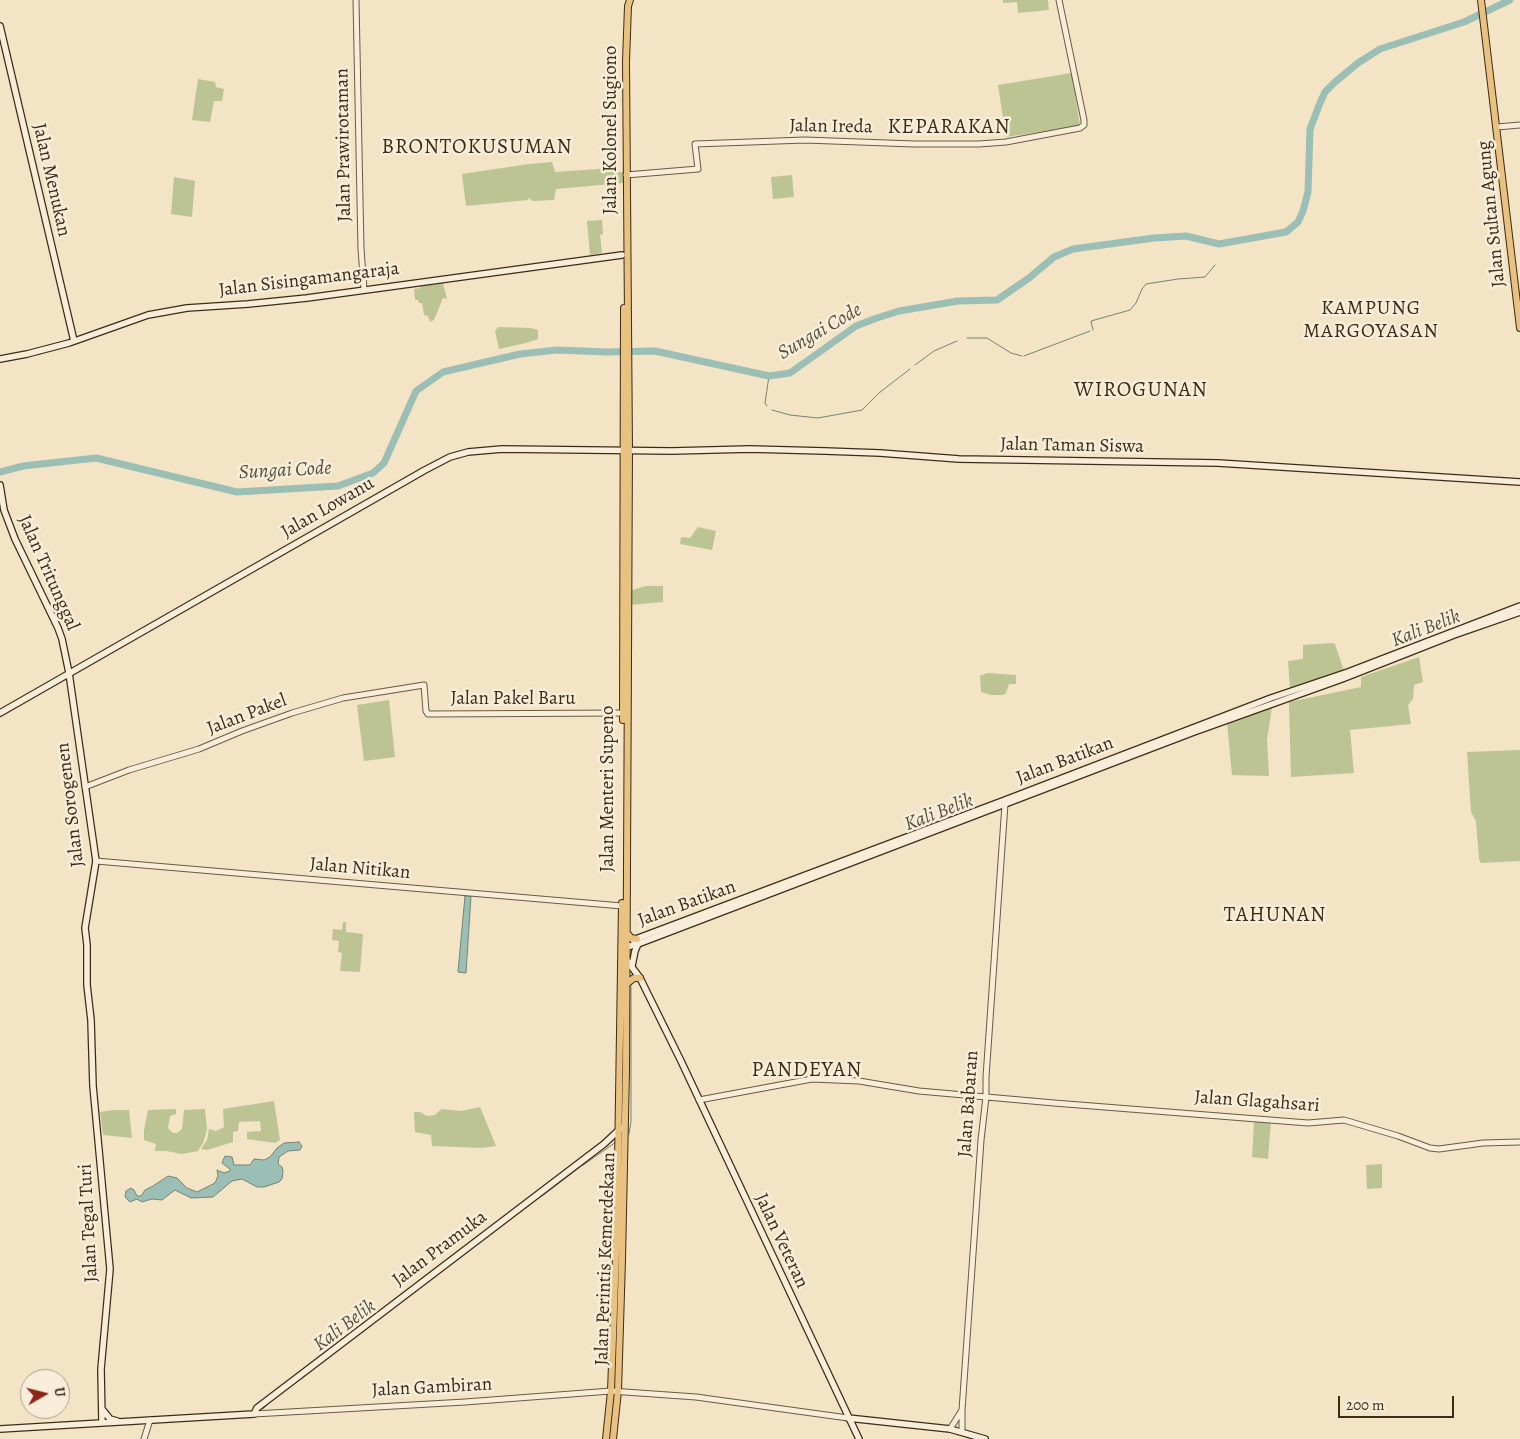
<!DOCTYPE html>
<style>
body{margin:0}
#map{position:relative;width:1520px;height:1439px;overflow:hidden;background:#f2e4c5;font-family:Alegreya,serif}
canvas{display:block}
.north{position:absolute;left:20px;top:1369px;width:50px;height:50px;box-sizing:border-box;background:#f7edd9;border:1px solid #aca08b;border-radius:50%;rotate:82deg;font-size:14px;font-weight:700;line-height:20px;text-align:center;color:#3c2c16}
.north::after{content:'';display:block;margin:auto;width:18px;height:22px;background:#8f2418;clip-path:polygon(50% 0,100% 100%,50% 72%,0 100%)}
.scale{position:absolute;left:1338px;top:1396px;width:116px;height:22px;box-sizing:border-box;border:2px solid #3c2c16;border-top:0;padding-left:6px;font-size:15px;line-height:18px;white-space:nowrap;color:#3c2c16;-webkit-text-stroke:4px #f7edd9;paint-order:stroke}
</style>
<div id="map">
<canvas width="1520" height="1439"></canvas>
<div class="north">U</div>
<div class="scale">200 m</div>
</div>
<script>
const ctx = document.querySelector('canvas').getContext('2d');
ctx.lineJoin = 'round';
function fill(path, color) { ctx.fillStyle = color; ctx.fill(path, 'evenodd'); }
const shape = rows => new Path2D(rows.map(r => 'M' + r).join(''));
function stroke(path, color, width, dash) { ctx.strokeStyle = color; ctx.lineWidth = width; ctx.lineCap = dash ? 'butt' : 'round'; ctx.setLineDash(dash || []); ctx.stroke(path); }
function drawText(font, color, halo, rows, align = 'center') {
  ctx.font = font + ' Alegreya,serif'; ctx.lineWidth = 5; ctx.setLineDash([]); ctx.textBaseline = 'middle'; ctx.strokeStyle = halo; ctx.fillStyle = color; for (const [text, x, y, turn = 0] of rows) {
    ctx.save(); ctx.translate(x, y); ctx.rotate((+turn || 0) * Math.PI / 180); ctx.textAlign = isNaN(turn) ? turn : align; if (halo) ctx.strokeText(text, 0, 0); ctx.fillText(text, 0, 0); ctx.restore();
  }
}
fill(shape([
 [1003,0,1048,0,1049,10,1018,13,1017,2,1003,3],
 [1072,73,1080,126,1006,137,998,85],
 [198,79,215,82,216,87,224,89,222,101,214,101,210,122,192,120],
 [552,162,555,172,613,168,613,172,623,172,623,183,556,189,554,200,533,201,528,198,528,200,466,206,462,174,529,164],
 [792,175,794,197,773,199,771,177],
 [174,177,195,181,192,217,171,214],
 [602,220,603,234,600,235,602,253,590,255,587,221],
 [442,280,447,299,443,298,434,320,430,322,428,316,424,315,422,303,419,303,418,300,415,300,414,289,420,288,419,282],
 [498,327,531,328,538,330,538,339,526,343,499,349,495,331],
 [698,527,716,531,712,550,680,544,681,537,690,538],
 [646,586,663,586,663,602,629,605,629,591],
 [1333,643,1335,644,1344,671,1290,689,1288,661,1303,659,1303,645],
 [1419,657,1423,682,1414,685,1413,699,1408,705,1411,724,1350,730,1354,773,1291,777,1289,702,1361,687,1361,677],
 [987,673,1016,675,1016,684,1009,684,1006,693,1003,695,991,695,981,692,980,676],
 [389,700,395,757,364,761,357,705],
 [1272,707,1267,740,1269,776,1232,775,1227,723],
 [1520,750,1520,861,1481,863,1479,859,1476,821,1471,812,1467,752],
 [343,922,346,922,346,932,363,934,360,972,340,971,342,953,338,952,339,941,332,940,333,929,342,930],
 [274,1101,280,1140,275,1143,247,1139,247,1132,261,1131,260,1121,239,1122,238,1131,233,1132,233,1142,207,1150,201,1149,207,1140,209,1129,216,1131,224,1127,223,1109],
 [480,1107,496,1146,482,1148,432,1146,431,1135,415,1132,414,1112,420,1112,427,1116,435,1115,441,1109,461,1111],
 [176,1109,176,1114,170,1116,168,1128,173,1133,177,1133,182,1129,184,1110,205,1109,207,1130,203,1143,198,1151,182,1154,166,1151,155,1151,156,1144,144,1140,144,1130,148,1110],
 [113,1110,129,1110,132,1138,103,1135,100,1112],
 [1258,1120,1271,1121,1268,1159,1252,1157,1254,1122],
 [1382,1164,1382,1188,1367,1189,1366,1165]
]), '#bcc494');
const water = shape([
 [465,896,471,896,466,973,458,972,465,896],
 [299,1142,302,1146,300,1150,288,1151,279,1157,278,1164,282,1167,283,1171,282,1179,279,1182,264,1187,257,1187,242,1179,232,1181,213,1197,191,1198,175,1190,162,1200,152,1199,142,1202,137,1199,130,1202,125,1197,126,1191,131,1188,134,1190,137,1196,141,1196,145,1190,153,1186,168,1176,177,1178,187,1188,197,1192,215,1183,218,1176,217,1170,224,1173,230,1171,230,1169,222,1163,225,1156,232,1157,234,1165,250,1165,254,1159,264,1160,270,1157,277,1148,284,1143,299,1142]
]);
fill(water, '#9bbeb5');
stroke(water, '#758475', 1);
stroke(shape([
 [1093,330,1091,321,1130,310,1136,303,1142,289,1146,284,1178,279,1205,277,1215,265],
 [967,338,987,338,1011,353,1022,356],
 [1024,356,1090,331],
 [915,365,934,351,957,341],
 [767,406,765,403,769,376],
 [772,410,790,415,818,418,862,410,879,393,910,369],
 [629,1134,631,1121,631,983],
 [582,1166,616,1142],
 [542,1196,580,1167],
 [533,1202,538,1197],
 [263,1409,272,1400]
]), '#758475', 1);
stroke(shape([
 [0,472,23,466,96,458,237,492,338,486,373,473,384,463,416,391,443,372,520,354,557,350,607,352,655,351,769,376,790,373,856,326,877,318,899,311,958,301,997,300,1029,278,1054,257,1073,249,1154,238,1186,236,1219,244,1286,232,1298,222,1303,211,1308,192,1310,129,1320,103,1325,92,1335,82,1358,63,1380,49,1464,22,1510,0]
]), '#9bbeb5', 7);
const tertiary = shape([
 [356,0,361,249,364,289],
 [1497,127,1520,125],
 [626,175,698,169,695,144,805,140,914,144,979,144,1006,142,1080,128,1084,125,1084,120,1059,0],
 [85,787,129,770,199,749,242,731,292,713,343,698,424,685,426,711,428,714,625,713],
 [96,861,622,906],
 [699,1100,812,1079,859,1081,919,1091,1054,1103,1308,1123,1344,1120,1398,1136,1430,1148,1439,1149,1483,1143,1520,1142],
 [254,1414,465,1402,611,1391,696,1397,848,1418],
 [950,1429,962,1410],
 [962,1431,962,1410,981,1140,986,1097,986,1077,1005,804],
 [144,1439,150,1420]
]);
const secondary = shape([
 [0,26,74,341],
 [0,359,27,354,69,343,148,315,187,308,248,304,307,298,622,255],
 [0,485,4,510,15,539,58,628,62,639,69,673,96,861,85,928,87,945,87,985,91,1020,93,1086,110,1269,101,1369,102,1423],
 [0,713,425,470,450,457,468,452,502,449,672,451,750,449,825,451,880,453,959,459,1218,463,1520,482],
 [633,940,1005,800,1271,698,1348,672,1520,606],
 [623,948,638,944,1194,732,1342,679,1454,635,1520,612],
 [625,958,640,978,681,1061,859,1439],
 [632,966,635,951,638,944],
 [102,1409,110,1419,117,1421],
 [848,1418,950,1429,985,1439],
 [0,1429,254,1414,257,1408,604,1144,621,1128]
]);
const primary = shape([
 [1481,0,1520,328],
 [623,720,624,308],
 [627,933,631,938,637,939],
 [626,984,634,978,640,978],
 [606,1439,611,1391,617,1227,622,903],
 [613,1439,618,1391,622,1260,626,1071,629,450,626,61,628,6,630,0]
]);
stroke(tertiary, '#6a5a42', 7);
stroke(secondary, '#3c2c16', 8);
stroke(primary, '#3c2c16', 8);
stroke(tertiary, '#f7edd9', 5);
stroke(secondary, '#f7edd9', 5.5);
stroke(primary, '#e9c282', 6);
drawText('19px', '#3c2c16', '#f7edd9', [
 ["Jalan Ireda",831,127,1],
 ["Jalan Kolonel Sugiono",611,130,-90],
 ["Jalan Prawirotaman",344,145,-91],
 ["Jalan Menukan",51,180,77],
 ["Jalan Sultan Agung",1492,214,-96],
 ["Jalan Sisingamangaraja",309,280,-7],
 ["Jalan Taman Siswa",1072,446,1],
 ["Jalan Lowanu",328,508,-30],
 ["Jalan Tritunggal",48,573,66],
 ["Jalan Pakel Baru",513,699],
 ["Jalan Pakel",247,715,-21],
 ["Jalan Batikan",1065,761,-21],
 ["Jalan Menteri Supeno",608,789,-90],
 ["Jalan Sorogenen",71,805,-97],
 ["Jalan Nitikan",360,869,5],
 ["Jalan Batikan",687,904,-20],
 ["Jalan Glagahsari",1257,1102,4],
 ["Jalan Babaran",969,1104,-86],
 ["Jalan Tegal Turi",89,1223,-93],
 ["Jalan Veteran",781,1241,65],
 ["Jalan Pramuka",440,1249,-37],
 ["Jalan Perintis Kemerdekaan",606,1259,-88],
 ["Jalan Gambiran",432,1388,-3]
]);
ctx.letterSpacing = '1px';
drawText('20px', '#3c2c16', '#f7edd9', [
 ["KAMPUNG",1371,309],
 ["MARGOYASAN",1371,332]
]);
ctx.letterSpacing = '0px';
drawText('italic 20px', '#54503e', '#f7edd9', [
 ["Sungai Code",820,332,-30],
 ["Sungai Code",285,471,-3],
 ["Kali Belik",1426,629,-21],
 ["Kali Belik",939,813,-21],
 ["Kali Belik",345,1326,-37]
]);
ctx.letterSpacing = '1px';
drawText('21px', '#3c2c16', '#f7edd9', [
 ["KEPARAKAN",949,128],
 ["BRONTOKUSUMAN",477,148],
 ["WIROGUNAN",1141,391],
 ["TAHUNAN",1275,916],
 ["PANDEYAN",807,1071]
]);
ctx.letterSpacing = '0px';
</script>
